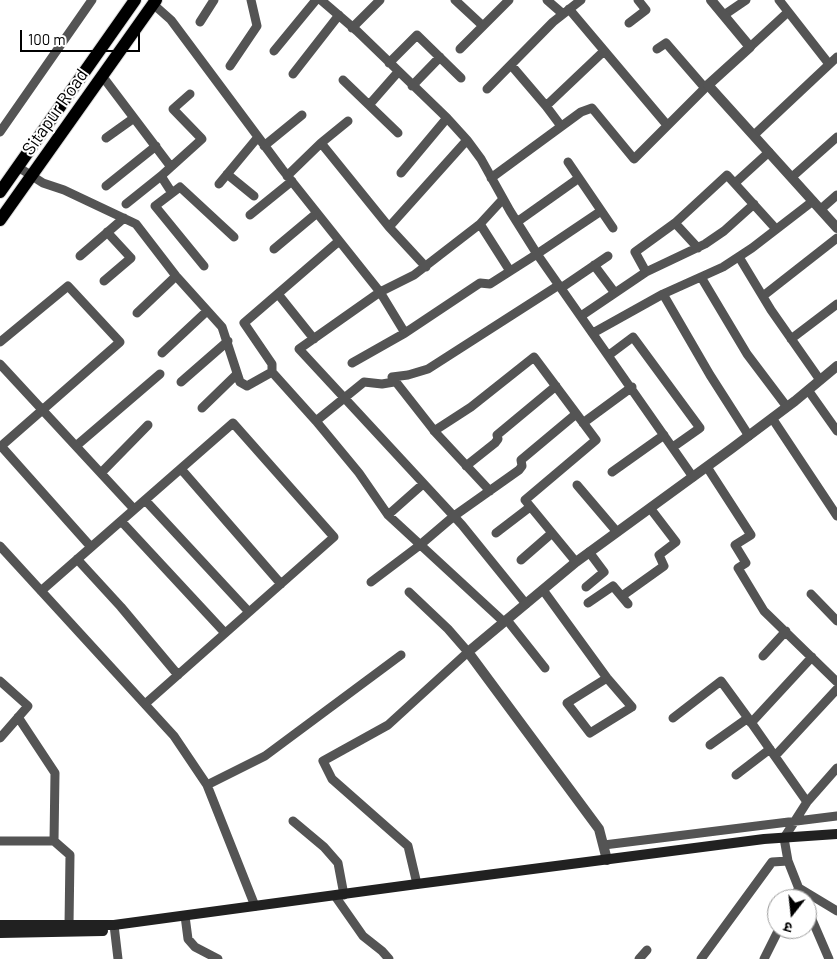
<!DOCTYPE html>
<meta charset="utf-8">
<style>
body{margin:0}
#map{position:relative;width:837px;height:959px;overflow:hidden;background:#fff;font-family:Barlow,"Noto Sans Devanagari",sans-serif}
canvas{display:block}
.north{position:absolute;left:767px;top:889px;width:50px;height:50px;box-sizing:border-box;background:#fff;border:1px solid #999;border-radius:50%;rotate:196deg;font-size:14px;font-weight:700;line-height:20px;text-align:center;color:#000}
.north::after{content:'';display:block;margin:auto;width:18px;height:22px;background:#000;clip-path:polygon(50% 0,100% 100%,50% 72%,0 100%)}
.scale{position:absolute;left:20px;top:30px;width:120px;height:22px;box-sizing:border-box;border:2px solid #000;border-top:0;padding-left:6px;font-size:15px;line-height:18px;white-space:nowrap;color:#000;-webkit-text-stroke:4px #fff;paint-order:stroke}
</style>
<div id="map">
<canvas width="837" height="959"></canvas>
<div class="north">उ</div>
<div class="scale">100 m</div>
</div>
<script>
const ctx = document.querySelector('canvas').getContext('2d');
ctx.lineJoin = 'round';
const shape = rows => new Path2D(rows.map(r => 'M' + r).join(''));
function stroke(path, color, width, dash) { ctx.strokeStyle = color; ctx.lineWidth = width; ctx.lineCap = dash ? 'butt' : 'round'; ctx.setLineDash(dash || []); ctx.stroke(path); }
function drawText(font, color, halo, rows, align = 'center') {
  ctx.font = font + ' Barlow,sans-serif'; ctx.lineWidth = 4; ctx.setLineDash([]); ctx.textBaseline = 'middle'; ctx.strokeStyle = halo; ctx.fillStyle = color; for (const [text, x, y, turn = 0] of rows) {
    ctx.save(); ctx.translate(x, y); ctx.rotate((+turn || 0) * Math.PI / 180); ctx.textAlign = isNaN(turn) ? turn : align; if (halo) ctx.strokeText(text, 0, 0); ctx.fillText(text, 0, 0); ctx.restore();
  }
}
const primary = shape([
 [0,192,135,0],
 [0,220,156,0]
]);
stroke(primary, '#dbdbdb', 14);
stroke(shape([
 [321,0,357,31,447,118,467,140,481,159,510,211,537,254,693,477],
 [455,0,483,26],
 [547,0,563,14],
 [779,0,829,64],
 [153,4,171,20,282,169,380,292,405,333],
 [569,9,667,125],
 [724,15,746,0],
 [200,22,214,0],
 [629,23,646,10,638,0],
 [352,28,380,0],
 [750,47,788,12],
 [460,49,509,0],
 [657,49,666,43,705,88],
 [274,51,316,0],
 [389,63,417,35,461,78],
 [511,65,546,106,561,126],
 [230,66,257,26,251,0],
 [293,74,339,15],
 [100,78,106,81,171,167],
 [343,80,398,133],
 [412,86,440,57],
 [487,89,553,22,581,0],
 [369,105,398,72],
 [546,106,604,51],
 [0,132,92,0],
 [754,135,837,57],
 [106,138,134,118],
 [321,143,389,227,426,267],
 [264,146,302,115],
 [568,162,613,228],
 [18,167,43,183,64,190,136,224,176,276,222,327,240,382,247,386,272,372],
 [401,173,447,118],
 [227,174,254,196],
 [161,176,172,193],
 [287,176,321,143,348,121],
 [792,177,837,137],
 [491,178,581,112,592,108,634,159,708,85],
 [735,183,769,152],
 [219,184,258,137],
 [106,186,156,146],
 [503,199,480,224,414,275,380,292,299,349,462,525,526,604],
 [126,204,161,176,202,139,173,109,190,94],
 [821,209,837,195],
 [250,215,292,181],
 [517,222,579,178],
 [675,223,698,248],
 [480,224,510,271],
 [389,227,467,140],
 [339,241,244,323,272,364,272,372,316,421,359,473,388,515,504,622],
 [274,249,317,213],
 [80,256,124,218],
 [739,257,771,310,820,380],
 [594,265,615,293],
 [204,266,155,206,180,187,234,237],
 [646,272,635,252,675,223,727,175,776,229],
 [701,277,747,354,787,407],
 [104,281,131,258,107,232],
 [561,288,608,256],
 [278,294,314,339],
 [663,294,710,375,749,436],
 [763,296,837,238],
 [137,313,176,276],
 [581,316,646,272,705,244,724,231,754,204],
 [593,333,663,294,723,267,752,248,813,201],
 [791,339,837,304],
 [0,342,68,286,120,342,0,447],
 [162,353,207,311],
 [609,355,633,337,700,428,673,447],
 [352,363,405,333,480,283,490,284,537,254,601,211],
 [0,364,134,509],
 [181,382,228,341],
 [808,390,837,431],
 [202,408,236,375],
 [772,418,837,516],
 [316,421,364,382,382,384,394,382],
 [583,423,632,387],
 [434,431,471,407,534,357,596,440,525,500,576,562],
 [1,446,91,547],
 [76,446,160,374],
 [466,466,495,443,498,439,497,435,556,386],
 [707,467,751,535,735,545,746,563,738,568,764,611,837,682],
 [181,469,281,584],
 [612,472,664,435],
 [101,473,148,425],
 [577,485,617,532],
 [490,491,436,433,392,377,408,375,428,369,559,285],
 [145,500,249,612],
 [388,515,423,484],
 [121,521,225,633],
 [496,533,530,507],
 [0,546,174,736,207,785,265,756,401,655],
 [77,559,121,607,178,675],
 [521,560,552,533],
 [371,582,420,545,454,516,519,470,522,466,521,460,576,414],
 [586,587,604,572,589,552],
 [543,590,607,678,632,707,590,733,567,703,607,678],
 [41,591,233,423,334,537,145,704],
 [409,592,448,629,468,652,388,725,323,761,332,779,408,846,417,884],
 [811,594,837,621],
 [622,596,664,566,659,555,676,542,650,508],
 [588,603,613,586,628,604],
 [507,620,545,668],
 [763,656,786,631],
 [0,681,28,706,0,738],
 [18,717,55,773,54,841],
 [673,718,721,681,748,718,807,802,784,838,788,861,803,899],
 [751,723,812,657],
 [710,745,748,718],
 [775,756,837,689],
 [736,775,770,749],
 [207,785,255,906],
 [807,802,837,768],
 [293,821,324,847,338,863,344,895],
 [0,841,54,841,70,855,69,925],
 [604,845,837,816],
 [335,896,363,936,382,951,389,959],
 [793,899,799,888,837,911],
 [807,908,829,959],
 [185,916,188,939,195,947,218,959],
 [114,925,118,959],
 [639,959,647,950],
 [701,959,772,862,788,861],
 [764,959,779,929]
]), '#545454', 9);
stroke(shape([
 [711,0,750,47,708,85,837,228],
 [607,860,599,829,468,652,576,562,731,449,795,401,837,366]
]), '#545454', 10);
stroke(shape([
 [0,925,114,925,417,884,764,839,837,834],
 [0,933,103,931]
]), '#212121', 10);
stroke(primary, '#000', 12);
drawText('18px', '#000', '#fff', [
 ["Sitapur Road",55,112,-55]
]);
</script>
